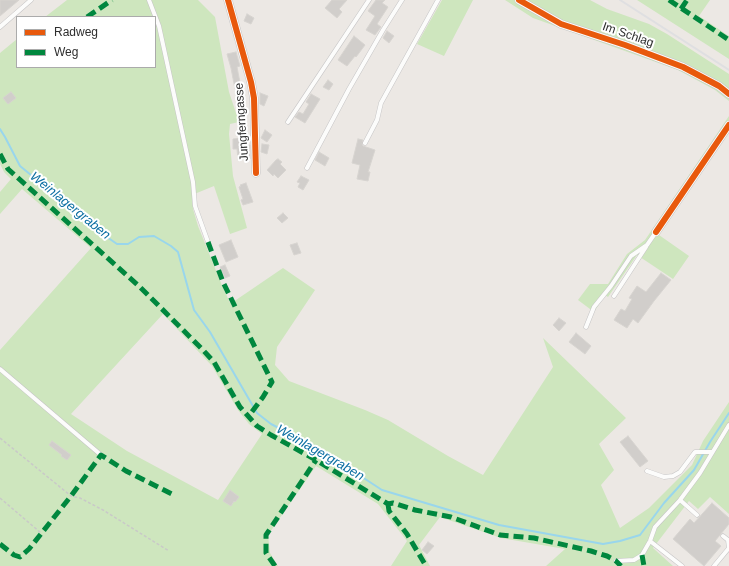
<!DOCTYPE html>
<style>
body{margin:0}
#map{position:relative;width:729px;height:566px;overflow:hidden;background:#ece8e4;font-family:Helvetica,sans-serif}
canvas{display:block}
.legend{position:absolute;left:16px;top:16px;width:140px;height:52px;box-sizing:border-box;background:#fff;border:1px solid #ababab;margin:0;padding:5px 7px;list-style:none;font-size:12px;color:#2e2e2e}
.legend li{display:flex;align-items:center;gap:8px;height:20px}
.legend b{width:20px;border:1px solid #ababab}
</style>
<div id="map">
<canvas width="729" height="566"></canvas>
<ul class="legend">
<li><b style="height:5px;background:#e8590c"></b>Radweg</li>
<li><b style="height:5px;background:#00873e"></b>Weg</li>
</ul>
</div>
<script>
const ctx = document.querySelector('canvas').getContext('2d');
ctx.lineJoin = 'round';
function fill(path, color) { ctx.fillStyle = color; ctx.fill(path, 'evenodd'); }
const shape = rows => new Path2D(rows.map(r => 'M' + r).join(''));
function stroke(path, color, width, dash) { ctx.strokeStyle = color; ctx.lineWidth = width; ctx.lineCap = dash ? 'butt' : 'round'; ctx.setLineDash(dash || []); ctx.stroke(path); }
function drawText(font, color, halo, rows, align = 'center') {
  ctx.font = font + ' Helvetica,sans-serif'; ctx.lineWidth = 4; ctx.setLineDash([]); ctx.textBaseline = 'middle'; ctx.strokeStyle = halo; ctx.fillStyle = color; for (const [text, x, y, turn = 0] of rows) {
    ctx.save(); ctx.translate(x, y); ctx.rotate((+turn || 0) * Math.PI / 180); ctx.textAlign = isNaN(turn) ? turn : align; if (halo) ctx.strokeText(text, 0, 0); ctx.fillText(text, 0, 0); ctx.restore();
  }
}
fill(shape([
 [67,0,198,0,215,17,229,92,239,122,230,124,229,134,233,176,247,228,230,234,214,186,192,195,193,209,198,226,221,283,230,303,236,300,283,268,315,290,277,347,275,365,289,381,365,410,388,420,448,456,483,475,553,367,543,338,626,418,599,444,614,470,601,485,620,528,649,508,692,465,703,441,729,402,729,514,710,497,698,509,689,501,653,548,673,566,546,566,565,549,501,538,440,517,419,545,430,566,391,566,407,541,378,504,316,466,268,535,270,553,278,566,0,566,0,350,91,248,22,189,0,214,0,192,11,179,4,172,0,164,0,53,17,39,17,67,155,67,155,17,45,17],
 [163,314,212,366,238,410,249,424,262,434,218,500,127,451,71,414],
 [442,0,473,0,444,56,417,44],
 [505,0,590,0,607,9,649,24,667,34,729,74,729,101,715,90,678,70,533,18],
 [637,0,710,0,699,16,729,36,729,59],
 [729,116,729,132,659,235,689,256,673,279,637,255,608,297,605,295,594,312,578,300,590,284,608,284,627,254,645,240]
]), '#cee6be');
stroke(shape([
 [0,129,5,137,20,166,104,235,117,244,128,244,139,237,154,236,171,246,178,252,194,310,210,332,257,413,271,424,316,447,382,490,499,525,603,544,620,541,640,535,664,503,694,470,710,442,729,413]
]), '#99d6ec', 2);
const building = shape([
 [0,0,19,0,0,16,0,0],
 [332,0,347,0,339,9,342,12,337,18,325,8,332,0],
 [376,0,385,0,382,3,388,7,377,24,381,27,375,35,366,30,375,16,368,11,376,0],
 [247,14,254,18,251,24,244,21,247,14],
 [387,31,394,36,389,43,383,38,387,31],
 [354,36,365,45,356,57,355,56,347,66,338,60,354,36],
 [236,52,240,66,237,67,241,88,235,89,231,68,227,54,236,52],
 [328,80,333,84,329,90,323,87,328,80],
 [11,92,16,98,8,104,3,98,11,92],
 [260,93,268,96,264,106,260,104,260,93],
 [311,94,320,99,305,123,295,117,299,112,303,114,309,104,306,102,311,94],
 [265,130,272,135,267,142,261,138,265,130],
 [242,138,242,145,250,145,250,159,238,160,237,149,233,149,233,139,242,138],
 [358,139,363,140,362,144,363,146,375,150,368,172,370,172,368,181,357,179,360,165,352,163,358,139],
 [262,144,269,145,267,154,261,152,262,144],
 [319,152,329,158,325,166,315,160,319,152],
 [278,159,282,162,280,164,286,170,278,178,274,174,273,176,267,170,276,160,278,159],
 [301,176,309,180,303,190,298,187,300,183,297,182,301,176],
 [246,183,253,202,243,205,241,200,243,199,239,187,241,186,240,185,246,183],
 [283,213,288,218,282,223,277,218,283,213],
 [231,240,238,257,226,262,219,245,231,240],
 [297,243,301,253,294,255,290,245,297,243],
 [225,265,230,276,225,278,220,267,225,265],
 [661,273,671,280,654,301,638,323,633,319,627,328,614,320,621,309,625,311,632,299,629,298,637,286,646,292,661,273],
 [559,318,566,323,559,331,553,325,559,318],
 [576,333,591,346,585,354,569,342,576,333],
 [628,436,648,461,640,467,620,442,628,436],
 [52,441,71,455,67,460,61,456,62,455,49,445,52,441],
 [230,490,239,497,235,502,234,501,231,506,223,501,230,490],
 [712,503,729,518,729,524,715,541,721,546,704,566,673,539,690,519,694,523,712,503],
 [428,542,434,546,427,554,422,550,428,542]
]);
fill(building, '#d1cecb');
stroke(building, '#d7d4d0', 1);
const lane = shape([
 [149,0,159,26,193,182,195,206,208,242],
 [0,27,31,0],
 [288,122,369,0],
 [365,143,377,120,381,103,438,0],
 [307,168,349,89,383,30,402,0],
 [614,296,646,247],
 [586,327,594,307,611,286,631,256,647,245,656,232],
 [0,369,101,455],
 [647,471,664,477,673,476,680,472,695,452,712,452],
 [680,500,697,515],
 [650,541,682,566],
 [616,561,634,560,642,555,650,541,655,527,680,500,700,473,729,425],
 [714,566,729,548,728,540,723,536]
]);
const street = shape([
 [228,0,251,82,254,98,256,173],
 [519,0,561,24,625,45,683,67,719,86,729,94],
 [656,232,729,125]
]);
stroke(lane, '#c5c4c5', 5);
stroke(street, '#c5c4c5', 9);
stroke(shape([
 [0,438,71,496,80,498,103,510,169,551],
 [0,498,41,533]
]), '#c9c9c8', 1.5, [3, 2]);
stroke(lane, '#fcfcfb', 4);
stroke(street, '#fcfcfb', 8);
stroke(shape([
 [620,0,729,70]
]), '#dfdfe1', 2);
stroke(shape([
 [669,0,729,40],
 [681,9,687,0],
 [87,17,112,0],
 [0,154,8,169,140,287,202,349,214,362,240,407,257,426,271,435,316,460,388,504,393,503,415,510,451,517,500,535,534,538,591,551,607,556,616,561,621,566],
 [208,242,223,282,272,382,263,397,248,417],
 [388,504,389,511,407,534,426,566],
 [0,544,14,555,20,557,29,549,71,496,101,455,126,471,174,495],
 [642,555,644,566],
 [275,566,266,553,266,535,316,460]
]), '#00873e', 5, [10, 5]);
stroke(shape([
 [228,0,251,82,254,98,256,173],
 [519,0,561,24,625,45,683,67,719,86,729,94],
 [656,232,729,125]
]), '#e8590c', 6);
drawText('12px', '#2e2e2e', '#fff', [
 ["Im Schlag",628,35,19],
 ["Jungferngasse",242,122,-94]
]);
drawText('italic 13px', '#0d6fa3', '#fff', [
 ["Weinlagergraben",70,206,39],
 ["Weinlagergraben",320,453,30]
]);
</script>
